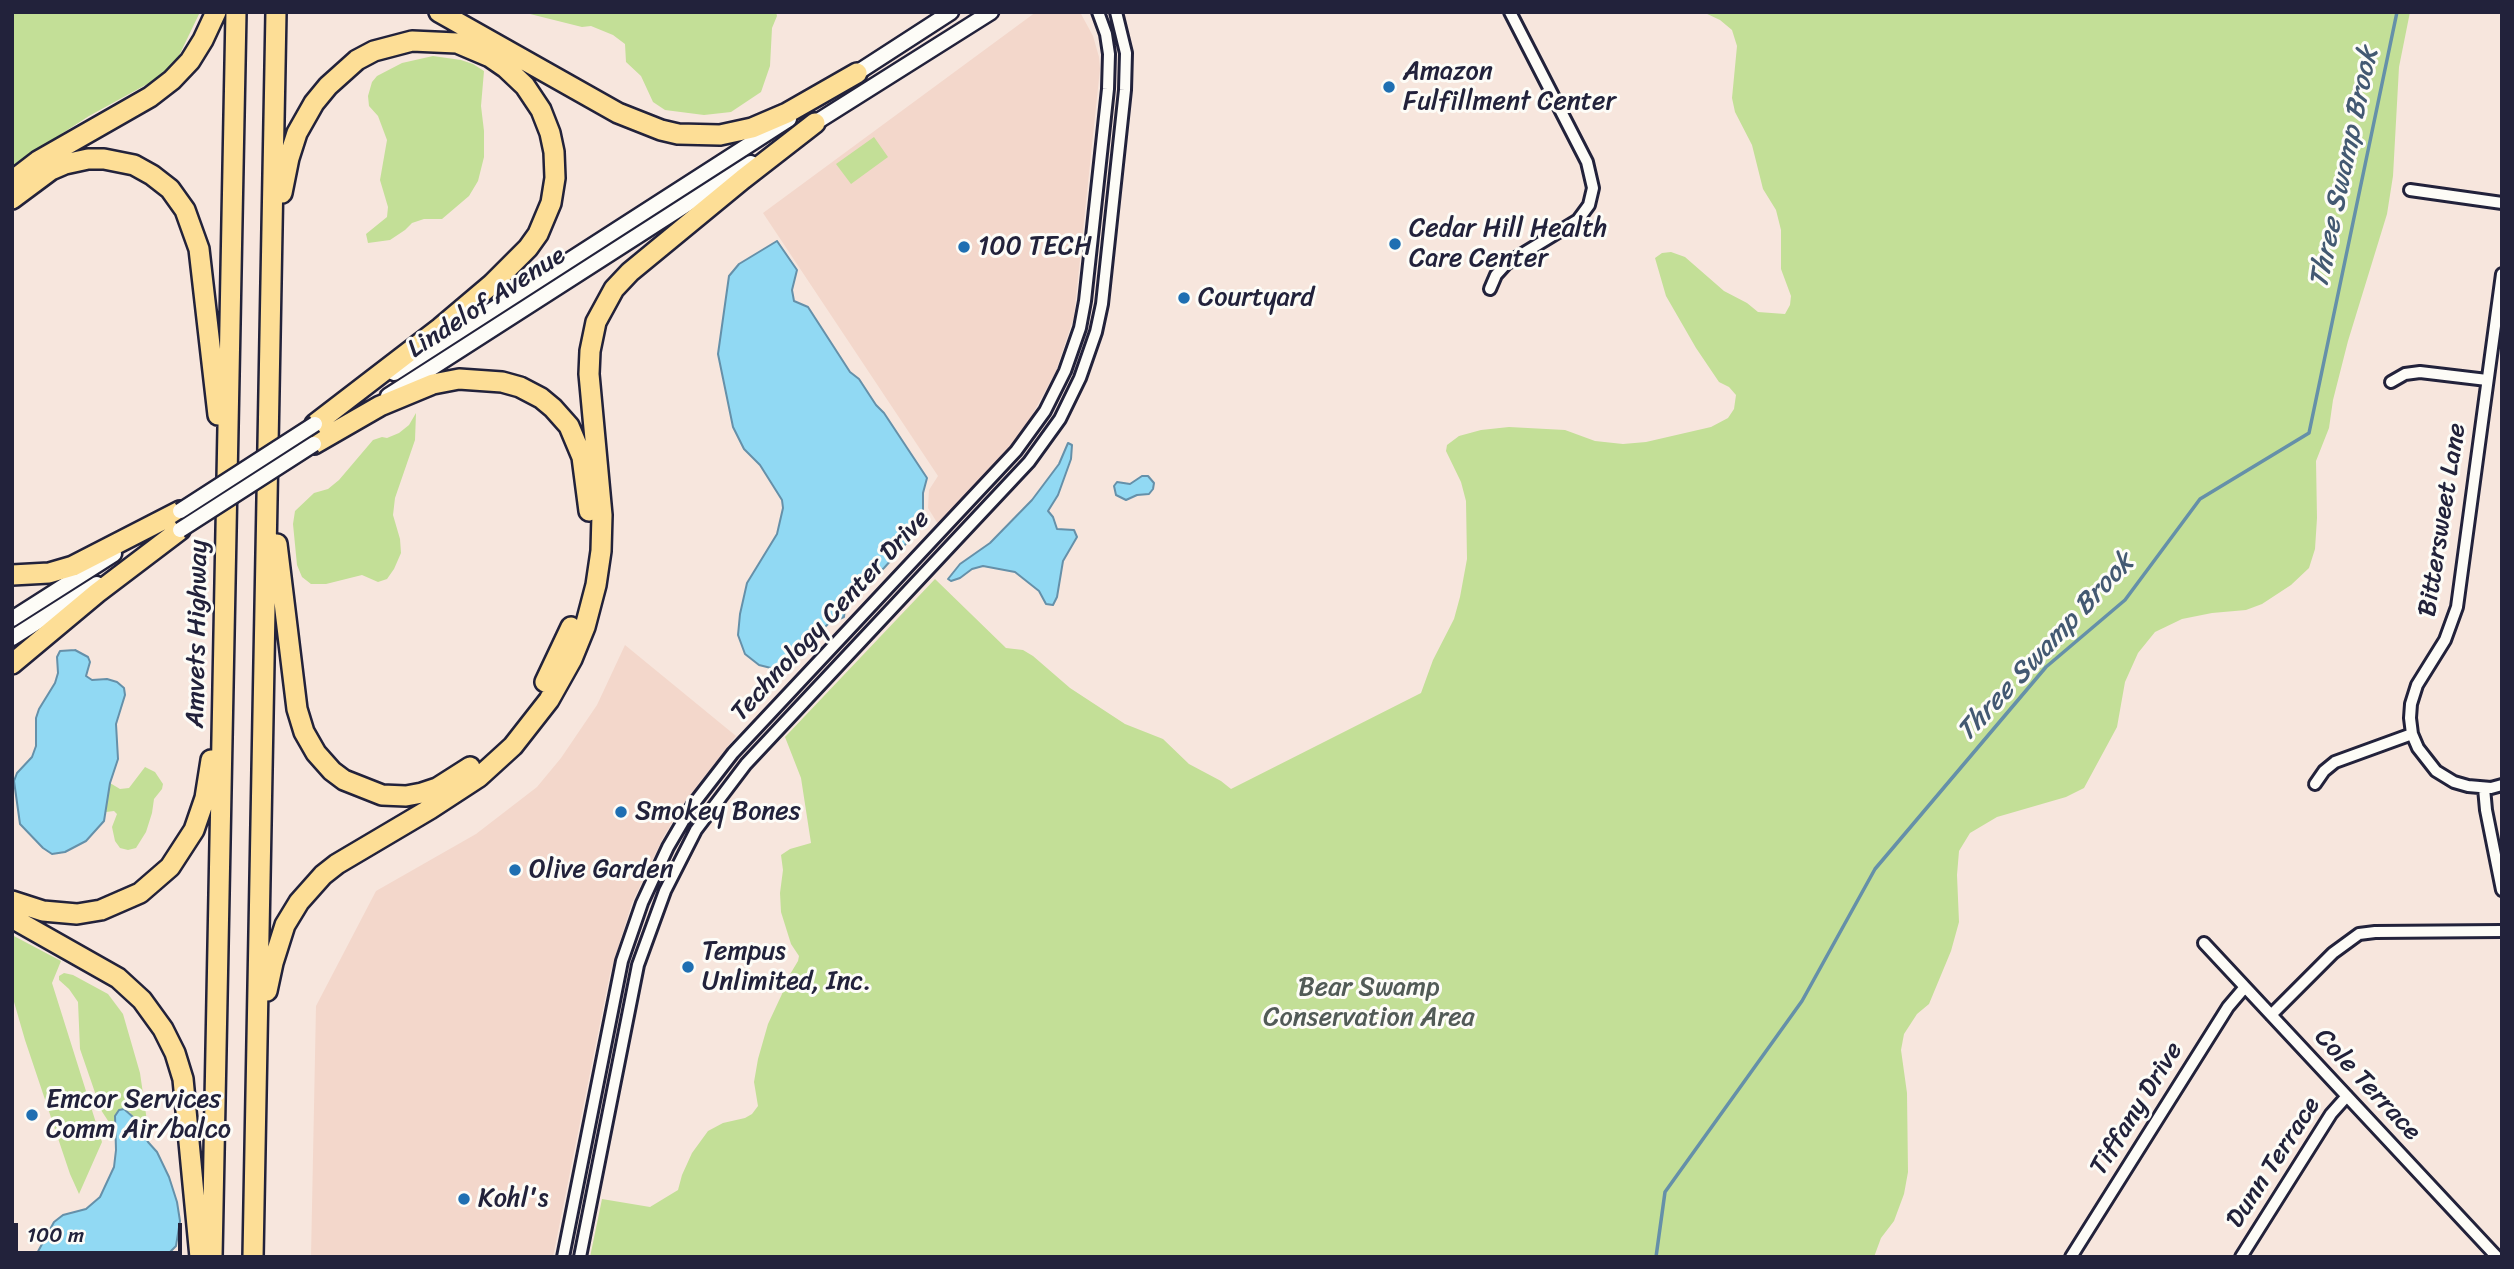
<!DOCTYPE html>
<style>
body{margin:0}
#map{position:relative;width:2514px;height:1269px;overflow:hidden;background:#f7e6dd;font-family:Sriracha,sans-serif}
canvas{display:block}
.frame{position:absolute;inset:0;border:14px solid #22223b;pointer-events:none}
.scale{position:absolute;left:14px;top:1223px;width:168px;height:32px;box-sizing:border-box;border:4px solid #22223b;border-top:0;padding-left:9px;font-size:21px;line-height:24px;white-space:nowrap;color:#22223b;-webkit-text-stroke:5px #fdfcf7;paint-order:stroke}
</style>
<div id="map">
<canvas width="2514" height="1269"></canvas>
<div class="frame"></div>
<div class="scale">100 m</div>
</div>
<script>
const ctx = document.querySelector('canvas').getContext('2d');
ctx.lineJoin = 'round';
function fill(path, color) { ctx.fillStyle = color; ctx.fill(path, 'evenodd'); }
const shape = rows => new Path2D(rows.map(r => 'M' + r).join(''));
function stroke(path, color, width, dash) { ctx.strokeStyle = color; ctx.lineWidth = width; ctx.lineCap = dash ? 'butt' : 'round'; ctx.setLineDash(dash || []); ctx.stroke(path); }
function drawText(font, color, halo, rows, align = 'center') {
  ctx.font = font + ' Sriracha,sans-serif'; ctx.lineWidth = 6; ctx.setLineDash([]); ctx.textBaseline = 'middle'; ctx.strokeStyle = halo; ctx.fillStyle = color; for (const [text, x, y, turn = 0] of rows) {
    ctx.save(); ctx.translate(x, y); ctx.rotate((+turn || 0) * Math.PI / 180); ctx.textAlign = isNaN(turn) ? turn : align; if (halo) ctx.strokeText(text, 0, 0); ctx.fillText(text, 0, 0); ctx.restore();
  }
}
fill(shape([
 [1036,12,1080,12,1093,36,1099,57,1100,69,1074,317,1056,371,1029,421,1012,444,938,524,928,508,929,490,938,476,763,213],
 [625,645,736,736,683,804,664,836,632,903,610,974,553,1257,311,1257,316,1006,376,891,476,834,537,787,561,758,597,705]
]), '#f3d7cb');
fill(shape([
 [12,12,200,12,176,62,151,82,89,116,12,166],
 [522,12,776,12,777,16,772,28,770,66,761,92,731,112,704,115,665,110,653,102,641,76,626,62,625,44,613,35,591,26,582,27],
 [1703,12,2410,12,2399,67,2393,176,2387,214,2348,341,2333,400,2329,428,2316,461,2317,518,2315,549,2309,568,2291,585,2262,604,2246,610,2212,613,2182,619,2155,632,2138,653,2125,682,2117,727,2084,788,2066,797,1997,817,1970,833,1959,851,1957,875,1959,922,1951,951,1929,1004,1917,1014,1904,1034,1901,1050,1907,1093,1908,1172,1904,1194,1894,1221,1881,1238,1874,1257,590,1257,602,1199,650,1207,678,1190,682,1175,692,1153,708,1131,723,1123,745,1118,752,1114,758,1106,754,1082,758,1059,768,1024,782,994,786,981,798,961,799,956,791,944,781,912,780,893,783,870,781,855,790,849,811,843,801,778,785,737,935,579,1006,648,1023,650,1033,656,1070,688,1125,724,1163,739,1189,764,1221,781,1231,789,1421,693,1433,660,1454,619,1460,597,1467,559,1466,501,1461,482,1446,451,1447,445,1459,436,1481,430,1509,427,1565,430,1595,441,1623,444,1646,442,1711,427,1728,418,1734,409,1736,395,1729,387,1719,382,1696,348,1666,296,1655,258,1662,253,1671,252,1685,257,1724,291,1747,303,1758,312,1785,314,1790,305,1791,296,1781,269,1781,230,1776,210,1763,189,1752,145,1735,112,1732,98,1737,46,1732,30,1720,20],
 [433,56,461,60,473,64,484,71,481,106,484,131,484,157,478,181,469,196,442,219,424,219,412,223,405,230,390,240,368,243,366,234,387,217,388,207,380,180,387,140,378,116,369,106,368,96,372,82,377,76,402,63],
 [874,137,888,157,851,184,836,164],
 [416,413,415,440,395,498,393,515,400,539,401,553,394,569,387,579,378,582,362,575,326,584,311,584,302,577,297,565,293,524,295,511,314,493,328,489,339,480,373,440,382,437,387,438,399,433,409,425],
 [145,767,155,772,163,784,162,789,154,799,152,813,146,832,136,848,128,850,120,848,115,841,112,827,117,814,114,811,106,812,108,796,110,783,120,789,129,788],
 [12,935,61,961,52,983,102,1142,79,1194,70,1174,25,1040,12,995],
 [64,973,73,975,108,994,123,1014,140,1073,148,1128,148,1142,130,1112,119,1110,115,1117,116,1133,101,1110,80,1049,78,1002,69,989,59,980,59,976]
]), '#c3df97');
const water = shape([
 [777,241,797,270,792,290,794,301,808,307,850,372,859,379,876,405,884,413,927,478,923,493,923,521,919,529,884,568,855,594,845,608,844,617,828,624,786,665,775,669,759,665,745,654,738,635,740,614,747,583,777,534,783,508,782,500,760,465,744,449,733,427,718,354,729,276,739,264,777,241],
 [1068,443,1072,445,1071,459,1058,495,1048,511,1053,517,1057,529,1074,530,1077,537,1063,561,1057,597,1053,605,1046,604,1039,591,1015,572,983,566,972,569,960,578,951,581,948,579,960,564,990,543,1032,500,1059,464,1068,443],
 [1142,476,1148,476,1154,483,1153,489,1149,494,1137,495,1126,500,1116,495,1114,486,1117,482,1130,484,1142,476],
 [75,650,88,657,90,662,86,676,92,680,107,679,117,682,124,688,125,695,116,724,118,759,110,783,104,821,86,841,65,852,52,854,43,848,20,824,14,781,17,773,32,757,36,746,36,718,39,709,55,683,58,673,57,657,60,651,75,650],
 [124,1109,133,1117,148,1142,157,1152,169,1177,177,1202,180,1221,176,1246,165,1257,35,1257,54,1222,63,1215,86,1209,100,1197,114,1167,116,1150,115,1116,119,1110,124,1109]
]);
fill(water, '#91d9f3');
stroke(water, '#6590a9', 2);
stroke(shape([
 [1656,1257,1665,1192,1802,1001,1875,869,2046,667,2125,600,2200,499,2309,433,2397,12]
]), '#6590a9', 3.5);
const street = shape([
 [2410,190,2502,203],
 [2502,274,2457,607,2445,640,2417,685,2411,704,2410,718,2412,734,2418,748,2436,771,2454,782,2468,786,2491,788,2502,785],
 [1490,289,1496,275,1506,264,1578,220,1589,205,1593,188,1587,162,1510,12],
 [2391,382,2405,374,2420,372,2487,380],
 [2315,784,2324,771,2335,762,2412,734],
 [2484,788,2486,810,2502,890],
 [2204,943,2497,1257],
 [2271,1015,2333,953,2359,934,2375,932,2502,931],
 [563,1257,622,961,642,903,668,847,692,806,733,753,1016,451,1045,411,1065,371,1080,328,1085,301,1108,89,1109,54,1106,34,1098,12],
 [580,1257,638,965,665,891,696,830,746,764,1029,462,1060,419,1080,378,1096,332,1102,304,1125,90,1126,53,1116,12],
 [2071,1257,2228,1007,2245,987],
 [2241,1257,2331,1114,2347,1096]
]);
const secondary = shape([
 [849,78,951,12],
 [807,128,991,12],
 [394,373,789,119],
 [388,396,751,163],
 [12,619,114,554],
 [12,638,97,584]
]);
const highway = shape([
 [439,12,618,113,661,130,678,134,720,135,752,128,787,113,857,73],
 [12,181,38,161,150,97,172,80,190,61,203,40,216,12],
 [282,193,289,158,297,133,314,103,328,86,357,60,374,51,412,41,457,43,490,57,506,68,525,86,541,110,550,133,554,152,555,178,551,203,538,234,528,248,492,284,440,328,315,424],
 [12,199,51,170,65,164,88,159,104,159,134,165,152,175,170,189,185,210,199,249,218,415],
 [314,444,380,406,433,384,459,379,502,382,520,387,541,398,553,408,569,426,582,457,589,511],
 [277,544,297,709,304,732,316,753,332,771,344,780,382,795,406,796,422,793,437,788,470,767],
 [12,575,49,573,73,566,180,511],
 [12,664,97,593,180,530],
 [545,682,571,627],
 [12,901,43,911,77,914,101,910,140,893,170,867,194,830,205,798,211,760],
 [12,918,118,978,142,1000,163,1029,175,1053,183,1079,200,1257],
 [267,991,273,963,285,925,299,902,323,875,337,864,430,809,479,777,513,746,549,700,572,659,585,627,596,585,601,551,602,515,589,374,590,351,596,322,614,289,630,272,743,179,815,123],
 [212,1257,236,12],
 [253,1257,276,12]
]);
stroke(street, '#22223b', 16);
stroke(secondary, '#22223b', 19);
stroke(highway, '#22223b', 24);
stroke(street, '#fdfcf7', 10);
stroke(secondary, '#fdfcf7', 14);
stroke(highway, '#fdde96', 19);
const secondaryBridge = shape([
 [180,511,315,424],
 [180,530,314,444]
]);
stroke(secondaryBridge, '#22223b', 19, []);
stroke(secondaryBridge, '#fdfcf7', 14);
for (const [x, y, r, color] of [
 [1389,87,7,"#1f6fb2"],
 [1395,244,7,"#1f6fb2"],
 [964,247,7,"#1f6fb2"],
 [1184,298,7,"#1f6fb2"],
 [621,812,7,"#1f6fb2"],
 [515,870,7,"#1f6fb2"],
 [688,967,7,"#1f6fb2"],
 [32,1115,7,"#1f6fb2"],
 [464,1199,7,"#1f6fb2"]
]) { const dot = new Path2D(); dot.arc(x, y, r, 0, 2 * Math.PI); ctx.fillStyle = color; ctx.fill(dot); stroke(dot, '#fdfcf7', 2.5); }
drawText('26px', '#22223b', '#fdfcf7', [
 ["Amazon",1403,72],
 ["Fulfillment Center",1403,102],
 ["Cedar Hill Health",1409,229],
 ["Care Center",1409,259],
 ["100 TECH",978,247],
 ["Courtyard",1198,298],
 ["Smokey Bones",635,812],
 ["Olive Garden",529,870],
 ["Tempus",702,952],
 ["Unlimited, Inc.",702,982],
 ["Emcor Services",46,1100],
 ["Comm Air/balco",46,1130],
 ["Kohl's",478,1199]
], 'left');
drawText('26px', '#22223b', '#fdfcf7', [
 ["Lindelof Avenue",487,303,-33],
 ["Bittersweet Lane",2443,520,-81],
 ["Technology Center Drive",831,616,-47],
 ["Amvets Highway",198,634,-89],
 ["Cole Terrace",2367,1085,47],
 ["Tiffany Drive",2137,1109,-58],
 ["Dunn Terrace",2274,1163,-57]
]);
drawText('26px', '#525b57', '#fdfcf7', [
 ["Bear Swamp",1369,988],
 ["Conservation Area",1369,1018]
]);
drawText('italic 28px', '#435972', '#fdfcf7', [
 ["Three Swamp Brook",2345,168,-78],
 ["Three Swamp Brook",2046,648,-47]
]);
</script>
